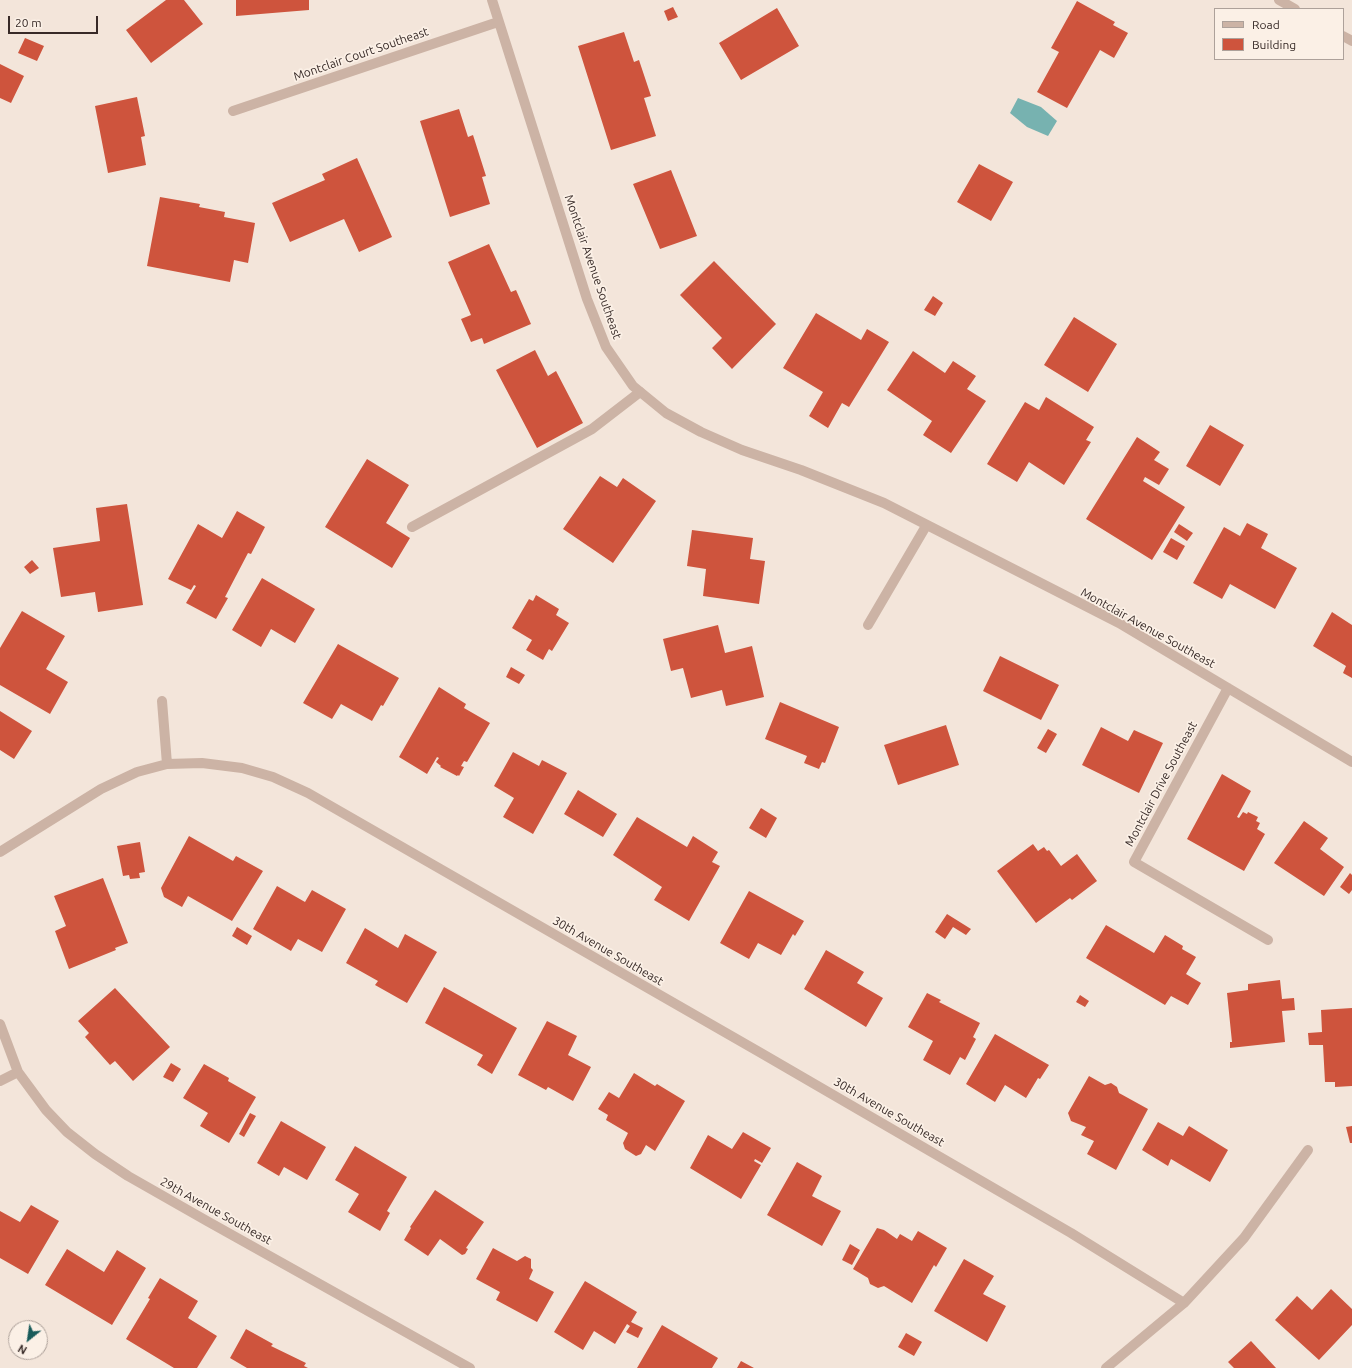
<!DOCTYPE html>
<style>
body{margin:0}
#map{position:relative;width:1352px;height:1368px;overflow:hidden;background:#f3e5da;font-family:Ubuntu,sans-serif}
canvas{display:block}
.legend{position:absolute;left:1214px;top:8px;width:130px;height:52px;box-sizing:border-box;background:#fbf0e6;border:1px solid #ada19a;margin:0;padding:5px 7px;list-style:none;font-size:12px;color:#372a27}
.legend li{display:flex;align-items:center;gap:8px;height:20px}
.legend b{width:20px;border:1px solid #ada19a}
.north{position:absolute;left:8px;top:1320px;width:40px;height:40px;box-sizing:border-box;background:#fbf0e6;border:1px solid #ada19a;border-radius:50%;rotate:210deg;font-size:11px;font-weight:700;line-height:16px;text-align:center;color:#372a27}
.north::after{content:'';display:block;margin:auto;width:14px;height:18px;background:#195b5a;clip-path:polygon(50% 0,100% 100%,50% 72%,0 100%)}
.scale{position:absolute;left:8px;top:16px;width:90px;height:18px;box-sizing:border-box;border:2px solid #372a27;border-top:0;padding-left:5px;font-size:12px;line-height:14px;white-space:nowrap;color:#372a27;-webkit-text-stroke:3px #fbf0e6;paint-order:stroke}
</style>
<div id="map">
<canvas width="1352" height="1368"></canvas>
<ul class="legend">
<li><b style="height:5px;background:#ccb3a5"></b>Road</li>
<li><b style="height:11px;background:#ce543d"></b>Building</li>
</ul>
<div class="north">N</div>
<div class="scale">20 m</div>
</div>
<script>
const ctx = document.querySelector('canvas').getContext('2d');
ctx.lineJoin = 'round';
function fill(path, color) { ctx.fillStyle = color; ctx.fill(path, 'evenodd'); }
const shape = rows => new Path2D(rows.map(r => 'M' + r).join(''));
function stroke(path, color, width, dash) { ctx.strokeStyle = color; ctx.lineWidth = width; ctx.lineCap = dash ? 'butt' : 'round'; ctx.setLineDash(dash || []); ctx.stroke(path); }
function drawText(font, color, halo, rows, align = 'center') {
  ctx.font = font + ' Ubuntu,sans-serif'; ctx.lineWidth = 3.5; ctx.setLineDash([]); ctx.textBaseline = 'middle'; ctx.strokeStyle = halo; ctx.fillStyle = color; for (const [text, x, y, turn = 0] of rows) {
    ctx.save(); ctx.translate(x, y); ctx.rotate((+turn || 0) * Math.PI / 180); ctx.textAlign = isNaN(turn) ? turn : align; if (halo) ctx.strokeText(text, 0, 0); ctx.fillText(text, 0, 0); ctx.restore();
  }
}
fill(shape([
 [1018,98,1041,107,1057,121,1048,136,1027,127,1010,113]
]), '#77b2b0');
fill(shape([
 [166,0,184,0,203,24,151,63,126,30],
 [236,0,309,0,309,10,236,16],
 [1077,1,1115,22,1113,25,1128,33,1114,58,1100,50,1067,108,1037,92,1059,52,1051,48],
 [673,7,678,17,668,21,664,11],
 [777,8,799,46,741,80,719,43],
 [624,32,634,62,639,60,651,96,644,98,656,136,611,150,578,46],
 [25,38,44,46,37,61,18,53],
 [0,64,24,76,11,103,0,98],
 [137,97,145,136,141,137,146,165,108,173,95,106],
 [459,109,468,137,473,135,486,176,482,177,490,204,450,217,420,121],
 [357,158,392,237,359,252,344,219,290,242,272,203,325,180,322,174],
 [979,164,1013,182,991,221,957,202],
 [671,170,697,236,660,249,633,184],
 [160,197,200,204,199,207,225,212,224,217,255,223,248,263,234,260,230,282,147,266],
 [489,244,511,292,516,290,531,324,484,344,482,338,471,342,461,319,471,315,448,262],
 [714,261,776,324,732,369,712,348,722,338,680,295],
 [933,296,943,303,935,316,924,310],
 [816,313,861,340,867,329,889,342,849,407,842,403,828,428,809,416,823,392,783,368],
 [1074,317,1117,344,1088,392,1044,365],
 [535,350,548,376,556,371,583,423,537,448,496,370],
 [913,351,945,373,953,361,976,376,967,389,986,401,951,453,923,435,932,421,887,390],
 [1046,397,1094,427,1086,440,1091,442,1064,485,1029,462,1017,482,987,464,1025,402,1039,410],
 [1210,425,1244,445,1220,486,1186,466],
 [1137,437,1160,452,1154,460,1169,469,1159,485,1145,477,1143,481,1185,507,1152,560,1086,519],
 [367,459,409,485,386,523,410,538,392,568,325,527],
 [600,476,617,487,623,478,656,501,613,563,563,529],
 [127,504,143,605,98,612,95,592,61,597,53,548,100,541,96,508],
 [237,511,265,527,251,554,248,553,225,597,228,598,216,619,186,603,196,586,194,585,191,590,168,579,198,524,222,538],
 [1247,523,1268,534,1261,548,1297,568,1275,609,1230,584,1222,599,1193,583,1224,527,1240,536],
 [1179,524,1193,533,1187,541,1174,532],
 [692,530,753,538,750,559,765,561,759,604,703,596,706,569,687,566],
 [1171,538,1185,546,1177,560,1163,552],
 [32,560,39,568,30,574,24,567],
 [262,578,315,609,295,643,271,629,261,647,232,630],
 [536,595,559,609,556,615,569,623,552,651,549,649,543,660,526,650,532,640,512,628,529,599,533,601],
 [22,611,65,636,46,669,68,682,50,714,0,685,0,648],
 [1332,612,1352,625,1352,678,1343,673,1346,666,1313,646],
 [718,625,725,653,752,646,764,697,726,706,722,690,691,698,683,668,671,671,663,639],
 [338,644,399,678,383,706,381,705,372,721,341,704,332,719,303,703],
 [1000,656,1059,685,1041,720,983,691],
 [511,667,525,675,519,684,506,677],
 [439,687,466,704,464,708,490,723,467,762,464,761,461,766,464,767,459,776,458,775,457,776,440,767,441,766,436,762,439,758,437,757,427,774,399,757],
 [780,702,839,727,825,763,822,762,819,769,804,763,807,756,765,739],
 [0,711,32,731,14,759,0,750],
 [946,725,959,765,898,785,884,745],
 [1101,727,1128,741,1134,730,1163,743,1139,793,1082,765],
 [1048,729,1057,734,1046,753,1037,748],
 [513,752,539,766,542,760,567,773,533,834,503,817,514,798,494,786],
 [1222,774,1251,791,1237,817,1239,818,1243,812,1247,814,1248,812,1258,817,1256,821,1260,823,1257,829,1265,834,1244,871,1187,839],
 [578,790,617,814,603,837,564,814],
 [761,808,777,818,766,838,749,828],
 [637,817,687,847,693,836,718,852,712,862,720,866,689,921,654,900,662,887,613,855],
 [1304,821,1328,838,1320,849,1344,867,1324,896,1274,863],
 [189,836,233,861,236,856,263,871,232,921,188,896,182,907,164,897,161,888],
 [140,842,145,872,139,873,140,878,130,879,129,875,123,876,117,846],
 [1033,844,1038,851,1044,847,1047,851,1049,850,1061,866,1077,854,1097,881,1072,900,1070,898,1036,923,997,871],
 [1350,873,1352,875,1352,890,1349,894,1340,887],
 [103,878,128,943,115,948,116,950,69,969,55,931,66,926,54,896],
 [277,886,305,902,312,890,346,909,322,952,298,939,291,951,253,929],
 [749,891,804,921,795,936,793,934,781,955,758,943,749,959,720,943],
 [947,914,971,929,966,935,953,927,945,939,935,932],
 [1106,925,1154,953,1165,935,1183,946,1182,949,1196,957,1186,974,1201,983,1188,1005,1171,996,1165,1005,1086,958],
 [237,927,252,936,247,945,232,936],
 [365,928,398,948,405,934,437,952,407,1003,375,985,378,981,346,963],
 [826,950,864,972,857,983,883,998,866,1027,804,989],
 [1280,980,1282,999,1294,998,1295,1010,1282,1011,1285,1042,1230,1048,1230,1042,1232,1042,1227,993,1248,990,1248,984],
 [444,987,517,1028,492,1074,477,1065,483,1055,425,1023],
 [115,988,170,1047,133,1081,115,1061,110,1065,85,1037,89,1033,78,1021],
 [927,993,941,1000,939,1002,980,1023,973,1037,976,1039,965,1060,960,1057,950,1075,923,1060,933,1041,908,1027],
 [1080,995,1089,1001,1085,1007,1076,1002],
 [1352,1008,1352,1086,1335,1087,1335,1082,1325,1082,1323,1045,1309,1045,1308,1033,1322,1032,1321,1010],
 [547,1021,577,1036,568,1055,591,1067,573,1101,548,1087,546,1090,518,1075],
 [995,1034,1049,1065,1040,1079,1038,1078,1026,1098,1005,1085,995,1102,966,1084],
 [171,1063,181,1069,173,1082,163,1077],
 [204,1064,229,1078,228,1081,256,1097,229,1143,200,1126,208,1113,183,1098],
 [634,1073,655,1086,657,1084,685,1101,655,1151,646,1145,641,1154,636,1156,625,1149,623,1143,628,1133,606,1120,608,1115,598,1109,609,1092,619,1098],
 [1089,1076,1105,1085,1111,1083,1117,1087,1119,1093,1148,1109,1116,1170,1087,1154,1094,1141,1081,1135,1086,1127,1071,1121,1068,1113],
 [250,1113,256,1116,244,1137,239,1134],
 [281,1121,326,1147,307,1180,284,1167,279,1176,257,1163],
 [1158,1122,1183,1136,1189,1126,1228,1150,1210,1182,1171,1159,1168,1166,1142,1150],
 [1352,1126,1352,1143,1350,1143,1346,1127],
 [743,1132,771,1148,762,1163,755,1159,754,1161,761,1165,741,1199,690,1168,708,1135,732,1149],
 [355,1146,407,1177,387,1211,390,1213,380,1231,348,1212,359,1194,335,1180],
 [797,1162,822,1176,812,1196,841,1211,822,1246,767,1215],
 [435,1190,484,1222,466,1248,468,1249,465,1254,462,1255,440,1239,428,1256,404,1240,411,1228,410,1227],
 [31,1205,59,1221,28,1274,0,1258,0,1211,20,1222],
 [877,1228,884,1230,897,1239,900,1234,912,1241,918,1231,947,1248,936,1267,934,1265,912,1303,884,1286,878,1288,870,1284,868,1278,853,1269],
 [850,1244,860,1250,852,1265,842,1260],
 [493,1248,517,1261,525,1256,531,1259,531,1268,533,1270,529,1279,554,1292,537,1322,496,1300,500,1292,476,1279],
 [67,1249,104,1272,117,1250,146,1268,112,1325,45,1285],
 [964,1259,994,1276,983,1294,1006,1306,987,1342,934,1311],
 [160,1278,198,1301,188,1318,217,1336,197,1368,174,1368,126,1339,150,1299,148,1298],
 [585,1281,637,1312,631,1322,643,1328,638,1338,626,1332,630,1326,627,1324,615,1344,594,1331,583,1350,554,1332],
 [1331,1289,1352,1309,1352,1325,1319,1360,1275,1320,1297,1296,1312,1310],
 [662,1325,718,1358,712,1368,637,1368],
 [246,1329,273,1344,271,1346,306,1363,304,1366,308,1368,247,1368,230,1358],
 [906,1333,922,1342,914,1356,898,1347],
 [1251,1341,1276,1368,1234,1368,1228,1362],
 [741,1361,754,1368,737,1368]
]), '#ce543d');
stroke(shape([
 [1279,0,1295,9],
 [1343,36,1352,41],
 [412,527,592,429,640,392]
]), '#ccb3a5', 10);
stroke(shape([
 [492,0,587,299,606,347,633,386,666,413,701,432,742,450,801,470,884,503,1119,623,1352,762],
 [233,111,498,22],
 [868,625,926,526],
 [1228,688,1134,862,1268,940],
 [162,701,167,764],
 [0,852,101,789,137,772,167,764,202,763,242,768,273,777,308,793,761,1053,1071,1233,1184,1303],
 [0,1024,18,1072,46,1110,67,1132,95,1154,128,1176,207,1221,470,1368],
 [0,1081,18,1072],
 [1106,1368,1184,1303,1244,1238,1308,1150]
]), '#ccb3a5', 10);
drawText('12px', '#372a27', '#fbf0e6', [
 ["Montclair Court Southeast",361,54,-19],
 ["Montclair Avenue Southeast",593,267,71],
 ["Montclair Avenue Southeast",1148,628,29],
 ["Montclair Drive Southeast",1161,784,-62],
 ["30th Avenue Southeast",608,951,30],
 ["30th Avenue Southeast",889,1112,30],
 ["29th Avenue Southeast",216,1211,29]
]);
</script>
